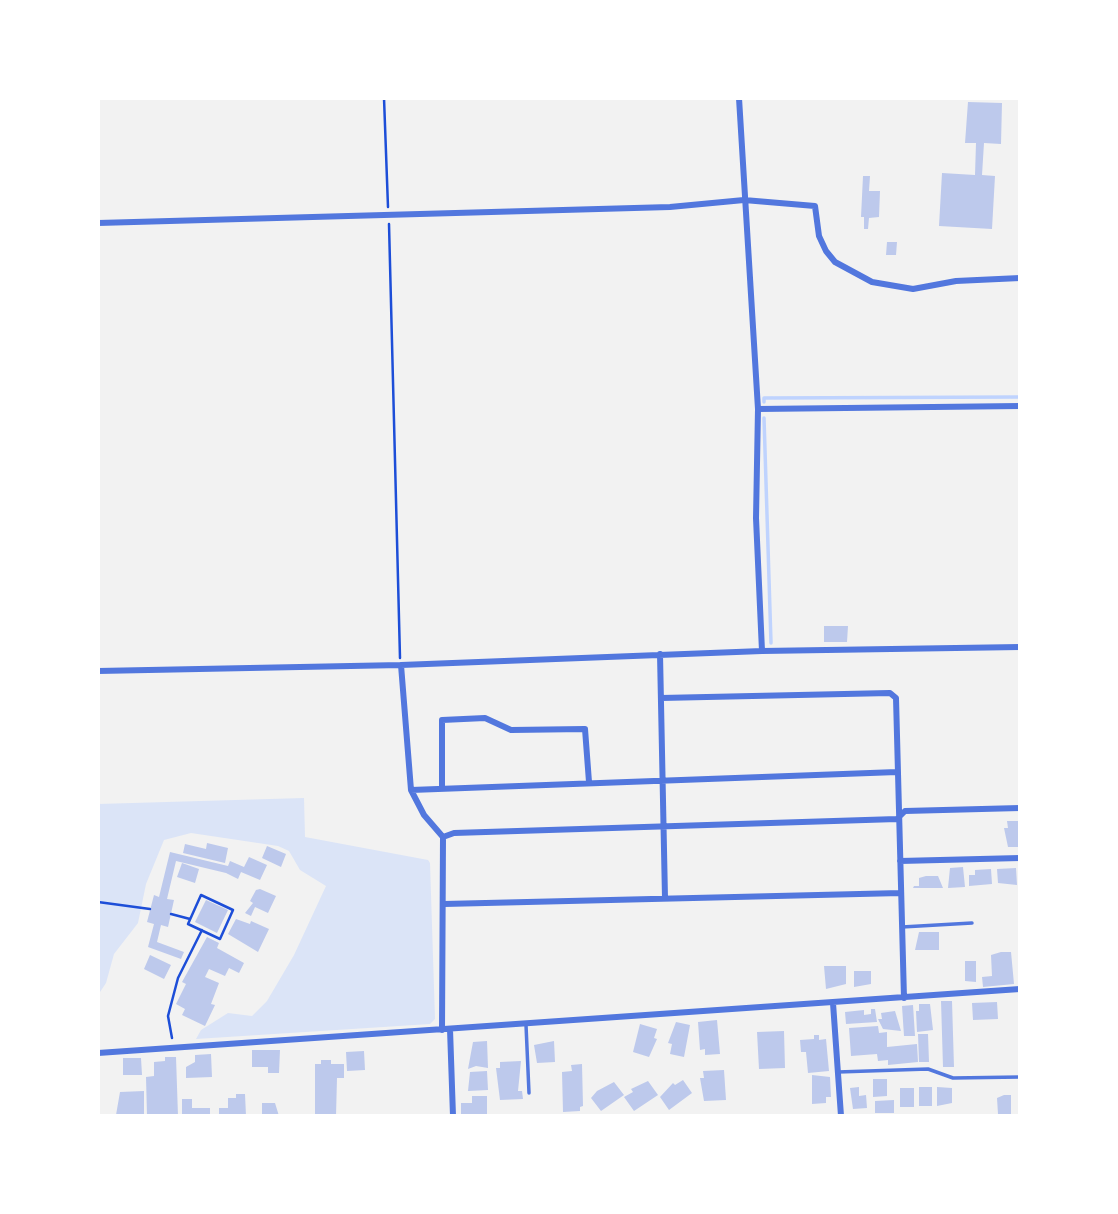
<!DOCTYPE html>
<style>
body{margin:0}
#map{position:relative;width:1118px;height:1214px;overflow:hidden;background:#f2f2f2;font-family:Ubuntu,sans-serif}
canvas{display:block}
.frame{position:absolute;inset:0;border:100px solid #fff;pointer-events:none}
</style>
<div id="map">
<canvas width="1118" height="1214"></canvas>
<div class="frame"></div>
</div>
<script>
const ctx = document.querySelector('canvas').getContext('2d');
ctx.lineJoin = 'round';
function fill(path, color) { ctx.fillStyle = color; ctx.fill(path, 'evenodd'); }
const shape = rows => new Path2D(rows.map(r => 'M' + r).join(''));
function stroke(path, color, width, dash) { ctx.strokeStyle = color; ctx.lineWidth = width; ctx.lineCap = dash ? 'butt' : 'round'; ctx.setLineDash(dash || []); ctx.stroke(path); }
fill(shape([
 [304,798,305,837,428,860,430,863,435,1019,430,1024,196,1039,201,1030,228,1013,252,1016,267,1001,294,955,326,886,300,870,289,851,278,846,191,833,164,840,146,884,138,923,114,954,106,983,98,995,98,804]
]), '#dbe4f7');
stroke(shape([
 [764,402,764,398,1020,397],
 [764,418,771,643]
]), '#bfd3fe', 3.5);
fill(shape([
 [968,102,1002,103,1001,144,984,143,982,175,995,176,992,229,939,226,942,173,975,175,976,143,965,143],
 [863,176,870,176,869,191,880,191,879,217,869,218,868,229,864,229,864,217,861,217],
 [887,242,897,242,896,255,886,255],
 [824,626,848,626,847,642,824,642],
 [1007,821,1020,821,1020,847,1008,847,1004,828,1008,828],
 [207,843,228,848,225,863,183,853,185,844,206,849],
 [267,846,286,854,281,867,262,858],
 [170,852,228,866,230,861,244,867,249,857,267,865,260,880,241,872,238,879,226,873,176,861,167,899,174,900,168,927,161,925,157,942,184,952,181,959,148,947,154,924,147,922,154,895,159,897],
 [182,863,199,869,195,883,177,877],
 [963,867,965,887,948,888,950,868],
 [1016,868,1017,885,998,883,997,869],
 [991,869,992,884,969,886,969,875,975,875,975,870],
 [926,876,938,876,943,888,913,888,914,886,919,886,919,878],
 [260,889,276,896,268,913,255,907,251,916,245,913,253,903,250,901,256,890],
 [206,900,228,910,217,933,195,922],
 [236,919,250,924,251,921,269,929,258,952,228,934],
 [919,932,939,932,939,950,915,950],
 [207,937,219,943,217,948,244,963,239,973,229,968,225,976,209,969,205,977,219,983,211,1004,215,1005,205,1026,182,1015,185,1009,176,1004,186,984,182,982],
 [1001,952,1011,952,1014,984,983,987,982,977,992,976,991,955],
 [150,955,171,965,164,979,144,969],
 [965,961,976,961,976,982,965,981],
 [824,966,846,966,846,984,826,989],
 [854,971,871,971,871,984,854,987],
 [941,1001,952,1001,954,1067,943,1067],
 [997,1002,998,1019,973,1020,972,1003],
 [919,1004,930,1004,933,1030,917,1032,916,1011,919,1011],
 [913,1005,915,1036,904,1036,902,1006],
 [871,1009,875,1009,877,1022,846,1024,845,1012,864,1010,864,1015,871,1014],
 [895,1011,901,1031,883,1029,878,1019,882,1019,881,1013],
 [717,1020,720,1054,705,1055,705,1049,700,1050,698,1022],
 [676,1022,690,1025,684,1057,670,1054,672,1044,668,1043],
 [640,1024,657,1029,654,1038,657,1039,649,1057,633,1052],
 [878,1026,879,1033,887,1032,887,1047,917,1044,918,1062,888,1065,888,1060,878,1061,877,1054,851,1056,849,1028],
 [784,1031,785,1068,759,1069,757,1032],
 [918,1034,928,1034,929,1062,919,1062],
 [814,1035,819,1035,819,1040,826,1039,829,1071,808,1073,806,1052,801,1052,800,1040,814,1039],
 [487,1041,488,1068,476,1066,468,1069,473,1042],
 [554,1041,555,1062,537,1063,534,1045],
 [252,1050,280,1050,279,1073,268,1073,268,1067,252,1067],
 [364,1051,365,1070,347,1071,346,1052],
 [211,1054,212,1077,186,1078,186,1067,195,1062,195,1055],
 [165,1057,176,1057,178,1116,147,1116,146,1077,154,1076,154,1062,165,1061],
 [123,1058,141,1058,142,1075,123,1075],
 [321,1060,331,1060,331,1064,344,1064,344,1078,337,1078,336,1116,315,1116,315,1064,321,1064],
 [521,1061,518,1091,522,1091,523,1099,500,1100,496,1068,500,1068,500,1062],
 [582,1064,583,1106,580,1107,580,1111,563,1112,562,1072,572,1071,571,1065],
 [724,1070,726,1100,704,1101,700,1078,704,1078,703,1071],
 [487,1071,488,1090,468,1091,470,1072],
 [812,1075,830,1077,831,1097,826,1097,826,1103,812,1104],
 [873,1079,887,1079,887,1096,873,1097],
 [683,1080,692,1093,669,1110,660,1097,673,1083,675,1085],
 [648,1081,658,1095,634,1111,624,1097,633,1092,631,1089],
 [614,1082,624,1095,601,1111,591,1098,597,1091],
 [859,1087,859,1096,866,1095,867,1108,853,1109,850,1088],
 [919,1087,932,1087,932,1106,919,1106],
 [937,1087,952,1088,952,1103,937,1106],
 [900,1088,914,1088,914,1107,900,1107],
 [144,1091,144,1116,116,1115,120,1092],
 [236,1094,245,1094,246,1116,219,1116,219,1108,228,1108,228,1098,236,1098],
 [1004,1095,1011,1095,1011,1114,998,1114,997,1098],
 [472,1096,487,1096,487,1116,461,1115,461,1103,472,1103],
 [182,1099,192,1099,192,1108,210,1108,210,1116,182,1116],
 [894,1100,894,1113,875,1113,875,1101],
 [262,1103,275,1103,279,1116,262,1116]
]), '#bdc9ec');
stroke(shape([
 [384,98,388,207],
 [389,224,400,658],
 [201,895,233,910,220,939,188,924,201,895],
 [98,902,150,909],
 [171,914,190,919],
 [172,1038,168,1016,178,978,202,930]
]), '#1d4ed8', 2.5);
stroke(shape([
 [902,927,972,923],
 [526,1025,529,1093],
 [838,1072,928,1069,953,1078,1020,1077]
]), '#5277de', 3.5);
stroke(shape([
 [739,98,758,409,756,518,762,651],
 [98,223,670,207,744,200,815,206,819,236,826,251,835,262,872,282,913,289,956,281,1020,278],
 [758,409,1020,406],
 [660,654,665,898],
 [401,665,411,790,424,815,443,837,442,1030],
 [98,671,401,665,762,651,1020,647],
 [661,698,890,693,896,698,904,998],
 [442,787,442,720,485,718,511,730,585,729,589,782],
 [411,790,897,772],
 [443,837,454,833,897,819,905,811,1020,808],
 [900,861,1020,858],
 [444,904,901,893],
 [833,1003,841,1116],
 [450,1029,453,1116],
 [98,1053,1020,989]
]), '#5277de', 6);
</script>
